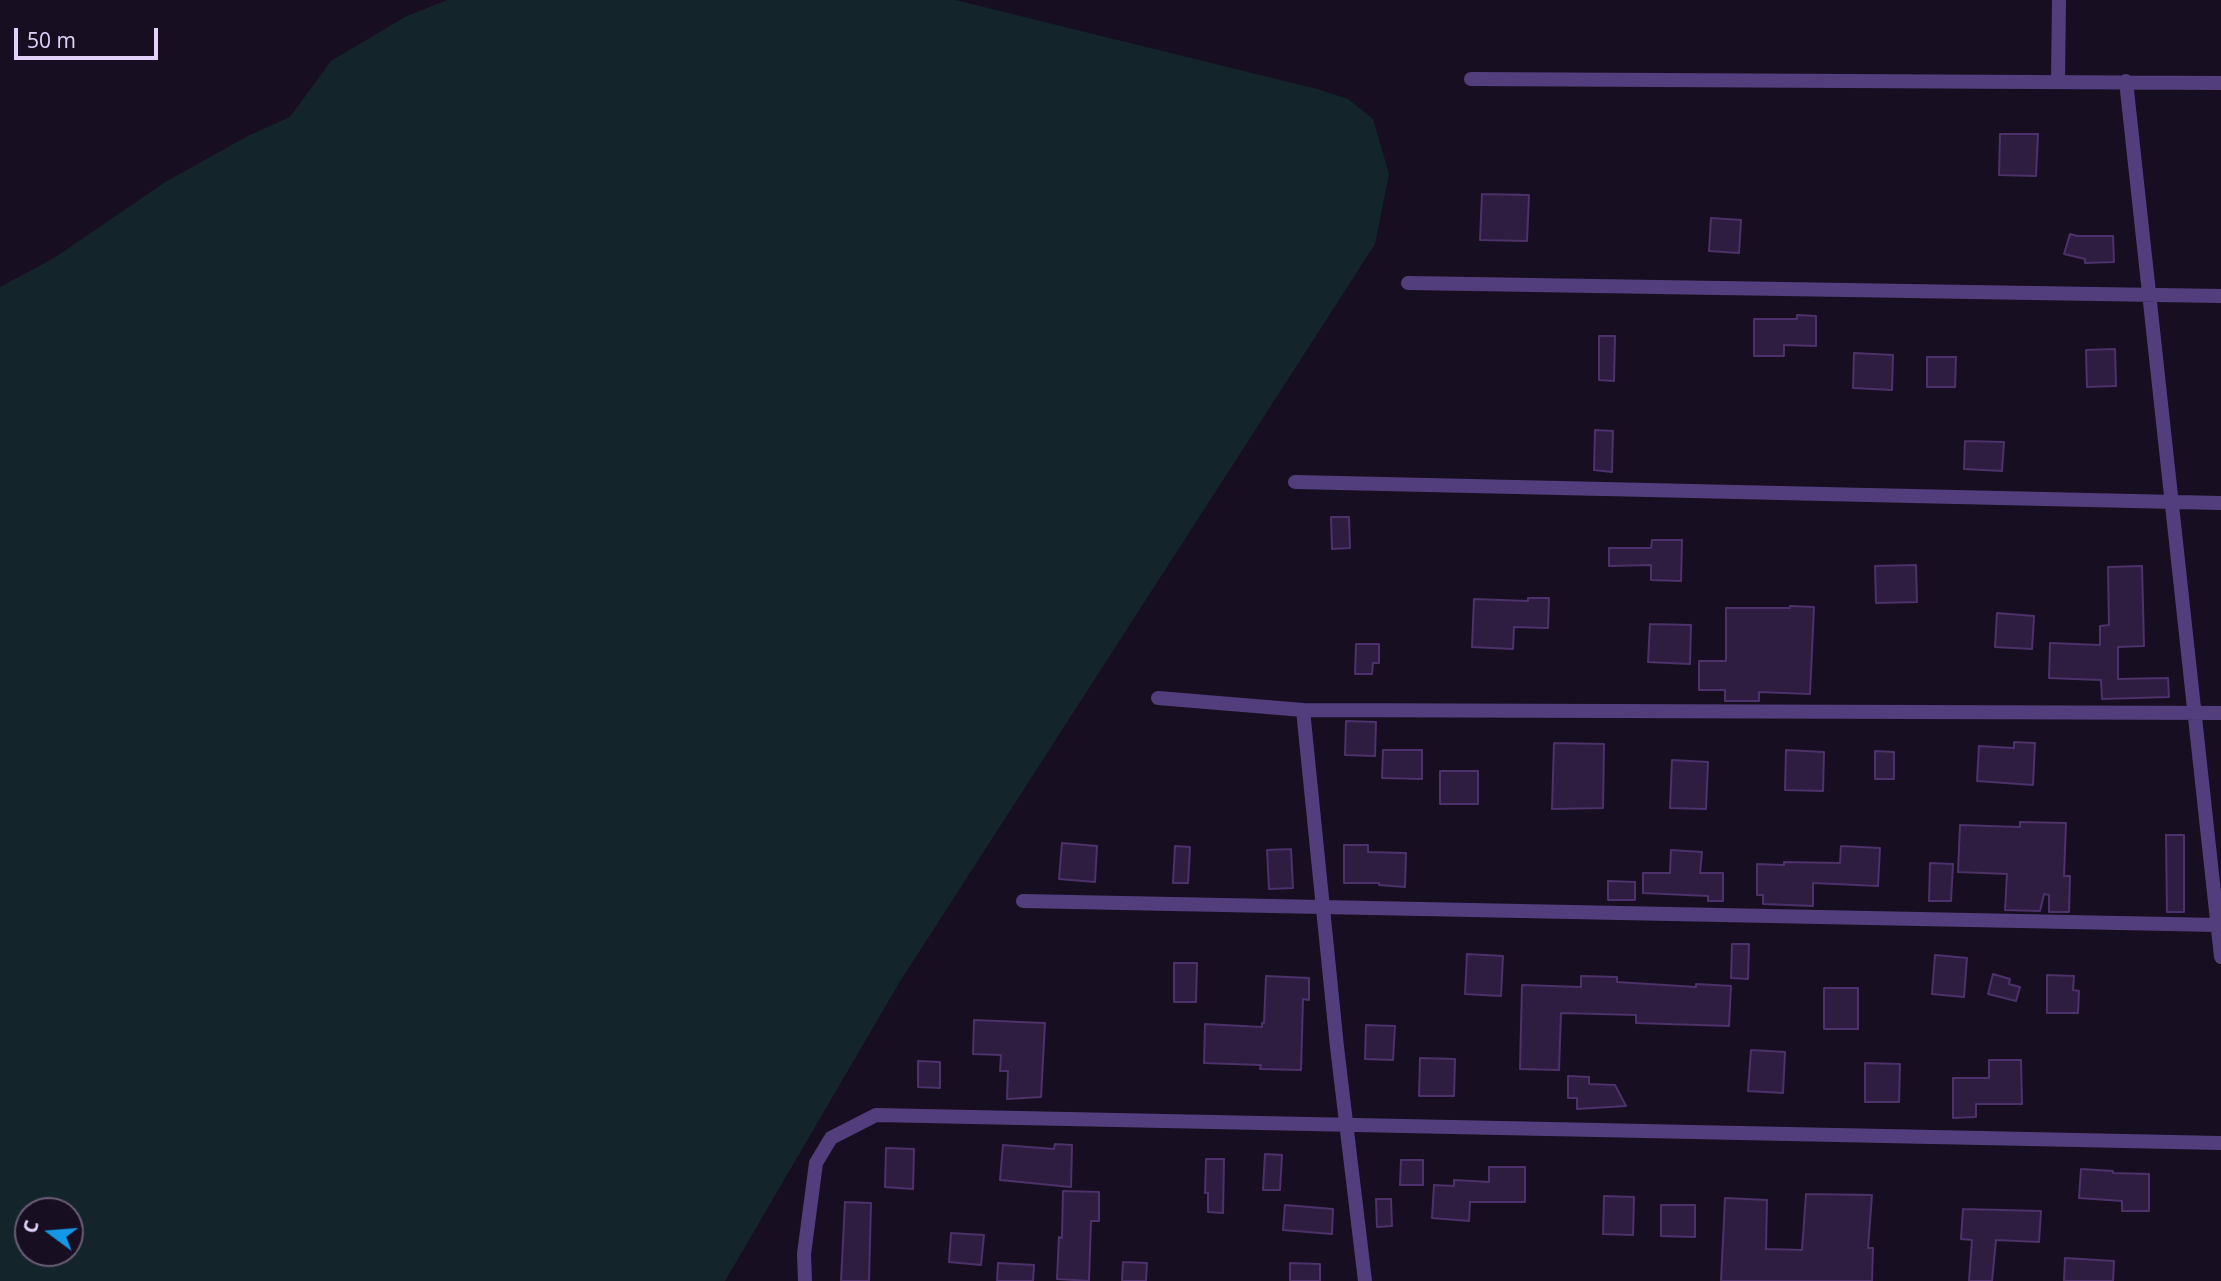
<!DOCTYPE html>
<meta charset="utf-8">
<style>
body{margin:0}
#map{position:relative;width:2221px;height:1281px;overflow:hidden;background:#170f21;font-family:"Open Sans",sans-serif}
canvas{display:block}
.north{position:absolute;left:14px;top:1197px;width:70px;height:70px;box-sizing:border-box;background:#170f21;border:2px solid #695d78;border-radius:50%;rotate:286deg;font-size:19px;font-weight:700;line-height:28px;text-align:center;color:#e3d3fb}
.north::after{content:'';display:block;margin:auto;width:24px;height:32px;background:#1498e6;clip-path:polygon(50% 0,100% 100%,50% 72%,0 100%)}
.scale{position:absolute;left:14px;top:28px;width:144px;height:32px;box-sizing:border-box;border:4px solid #e3d3fb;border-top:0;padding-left:9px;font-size:21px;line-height:24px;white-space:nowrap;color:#e3d3fb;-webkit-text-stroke:5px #170f21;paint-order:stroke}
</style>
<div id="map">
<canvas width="2221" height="1281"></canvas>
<div class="north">С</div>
<div class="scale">50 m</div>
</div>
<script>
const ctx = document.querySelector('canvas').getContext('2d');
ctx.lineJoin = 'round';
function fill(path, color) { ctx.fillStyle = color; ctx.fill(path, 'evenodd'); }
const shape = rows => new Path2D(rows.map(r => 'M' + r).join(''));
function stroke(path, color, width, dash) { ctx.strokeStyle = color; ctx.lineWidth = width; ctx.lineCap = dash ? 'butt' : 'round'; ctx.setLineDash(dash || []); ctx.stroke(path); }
fill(shape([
 [447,0,955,0,1317,89,1348,99,1373,119,1389,174,1375,244,899,983,725,1281,0,1281,0,287,54,258,167,181,248,136,290,117,331,61,405,17],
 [28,1211,70,1211,70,1253,28,1253]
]), '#13252a');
const building = shape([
 [2000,134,2038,134,2036,176,1999,175,2000,134],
 [1482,194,1529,195,1527,241,1480,240,1482,194],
 [1711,218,1741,220,1739,253,1709,251,1711,218],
 [2070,234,2077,236,2113,236,2114,262,2085,263,2085,259,2064,254,2070,234],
 [1797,315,1816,316,1816,346,1784,345,1784,356,1754,356,1754,319,1797,319,1797,315],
 [1599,336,1615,336,1614,381,1599,380,1599,336],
 [2115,349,2116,386,2087,387,2086,350,2115,349],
 [1854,353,1893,355,1892,390,1853,388,1854,353],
 [1927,357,1956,357,1955,387,1927,387,1927,357],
 [1595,430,1613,431,1612,472,1594,470,1595,430],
 [1965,441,2004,442,2002,471,1964,469,1965,441],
 [1331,517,1349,517,1350,548,1332,549,1331,517],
 [1652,540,1682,540,1681,581,1651,580,1651,565,1609,566,1609,548,1651,548,1652,540],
 [1916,565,1917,602,1876,603,1875,566,1916,565],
 [2142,566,2144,646,2118,647,2118,679,2168,678,2169,697,2102,699,2101,680,2049,678,2050,643,2100,645,2100,626,2109,625,2108,567,2142,566],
 [1528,598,1549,598,1548,628,1514,627,1513,649,1472,647,1474,599,1528,601,1528,598],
 [1790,606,1814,607,1810,694,1759,692,1759,701,1725,701,1725,690,1699,690,1699,661,1726,661,1726,608,1790,608,1790,606],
 [1997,613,2034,616,2032,649,1995,647,1997,613],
 [1650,624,1691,625,1690,664,1648,662,1650,624],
 [1356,644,1379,644,1379,663,1373,663,1372,674,1355,674,1356,644],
 [1346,721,1376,722,1375,756,1345,755,1346,721],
 [2014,742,2035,743,2033,785,1977,781,1979,746,2014,748,2014,742],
 [1554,743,1604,744,1603,808,1552,809,1554,743],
 [1383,750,1422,750,1422,779,1382,778,1383,750],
 [1786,750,1824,752,1823,791,1785,790,1786,750],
 [1875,751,1894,752,1894,779,1875,779,1875,751],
 [1672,760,1708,762,1706,809,1670,808,1672,760],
 [1440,771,1478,771,1478,804,1440,804,1440,771],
 [2020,822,2066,823,2064,876,2070,876,2069,912,2049,912,2049,895,2044,894,2040,911,2005,910,2007,874,1958,872,1960,825,2020,827,2020,822],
 [2166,835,2184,835,2184,912,2167,912,2166,835],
 [1062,843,1097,846,1095,882,1059,879,1062,843],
 [1344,845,1368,845,1368,852,1406,853,1405,887,1379,885,1379,883,1344,883,1344,845],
 [1175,846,1190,847,1188,883,1173,883,1175,846],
 [1841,846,1880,848,1878,886,1813,883,1813,906,1763,904,1763,895,1757,895,1757,864,1784,865,1784,862,1840,863,1841,846],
 [1291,849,1293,888,1269,889,1267,850,1291,849],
 [1671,850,1702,852,1700,873,1723,873,1723,901,1708,901,1708,896,1643,893,1643,873,1670,873,1671,850],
 [1930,863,1953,864,1951,901,1929,901,1930,863],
 [1608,881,1635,882,1635,900,1608,900,1608,881],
 [1732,944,1749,944,1748,979,1731,978,1732,944],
 [1467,954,1503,956,1501,996,1465,994,1467,954],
 [1935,955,1967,958,1964,997,1932,994,1935,955],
 [1174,963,1197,963,1196,1002,1174,1002,1174,963],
 [1993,974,2010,979,2009,984,2020,987,2016,1001,1988,994,1993,974],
 [2047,975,2074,976,2073,990,2079,991,2078,1013,2047,1013,2047,975],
 [1266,976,1309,978,1309,1000,1303,999,1301,1070,1260,1069,1261,1065,1204,1063,1205,1024,1262,1027,1262,1023,1264,1023,1266,976],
 [1581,976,1617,977,1617,982,1696,987,1696,984,1731,986,1729,1026,1636,1023,1636,1015,1561,1013,1559,1070,1520,1069,1522,985,1581,987,1581,976],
 [1824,988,1858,988,1858,1029,1824,1029,1824,988],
 [974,1020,1045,1023,1041,1097,1007,1099,1008,1071,1000,1071,1001,1055,973,1054,974,1020],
 [1366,1025,1395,1026,1393,1060,1365,1059,1366,1025],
 [1751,1050,1785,1052,1783,1093,1748,1091,1751,1050],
 [1420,1058,1455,1059,1454,1096,1419,1096,1420,1058],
 [1989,1060,2021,1060,2022,1104,1976,1104,1976,1117,1953,1118,1953,1078,1989,1078,1989,1060],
 [918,1061,940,1062,940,1088,918,1087,918,1061],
 [1865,1063,1900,1064,1899,1102,1865,1102,1865,1063],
 [1568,1076,1589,1077,1589,1084,1615,1085,1626,1106,1577,1109,1577,1098,1568,1098,1568,1076],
 [1055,1144,1072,1145,1071,1187,1000,1180,1003,1145,1054,1149,1055,1144],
 [886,1148,914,1149,913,1189,885,1187,886,1148],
 [1265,1154,1282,1155,1280,1190,1263,1190,1265,1154],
 [1206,1159,1224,1159,1223,1213,1208,1212,1208,1193,1205,1193,1206,1159],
 [1401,1160,1423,1160,1423,1185,1400,1185,1401,1160],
 [1489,1167,1525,1167,1525,1202,1470,1202,1469,1221,1432,1218,1434,1185,1454,1186,1454,1180,1489,1182,1489,1167],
 [2081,1169,2113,1171,2113,1173,2149,1174,2149,1211,2122,1211,2122,1201,2079,1198,2081,1169],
 [1063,1191,1099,1192,1099,1221,1091,1221,1089,1281,1057,1279,1059,1237,1062,1238,1063,1191],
 [1806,1194,1872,1195,1868,1248,1873,1248,1872,1281,1721,1281,1725,1198,1767,1200,1766,1249,1802,1250,1806,1194],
 [1604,1196,1634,1197,1633,1235,1603,1234,1604,1196],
 [1376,1199,1391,1199,1392,1226,1377,1227,1376,1199],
 [845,1202,871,1203,869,1281,841,1281,845,1202],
 [1285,1205,1333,1209,1332,1234,1283,1230,1285,1205],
 [1661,1205,1695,1205,1695,1237,1661,1236,1661,1205],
 [1963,1209,2041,1211,2039,1242,1996,1240,1992,1281,1969,1281,1972,1240,1961,1239,1963,1209],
 [951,1233,984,1235,981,1265,949,1262,951,1233],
 [2065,1258,2114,1261,2113,1281,2064,1281,2065,1258],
 [1123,1262,1147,1263,1146,1281,1122,1281,1123,1262],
 [998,1263,1034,1265,1033,1281,997,1281,998,1263],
 [1290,1263,1320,1264,1320,1281,1290,1281,1290,1263]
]);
fill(building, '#2e1d40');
stroke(building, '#4c316a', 2);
stroke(shape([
 [1471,79,2221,83],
 [2058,81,2059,0],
 [2126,81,2221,957],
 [1408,283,2221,296],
 [1295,482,2221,503],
 [1158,698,1303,710,2221,713],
 [1303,710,1337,1047,1365,1281],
 [1023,901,2218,925],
 [805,1281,804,1254,816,1163,831,1138,876,1115,2221,1143]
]), '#523e7c', 14);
</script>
